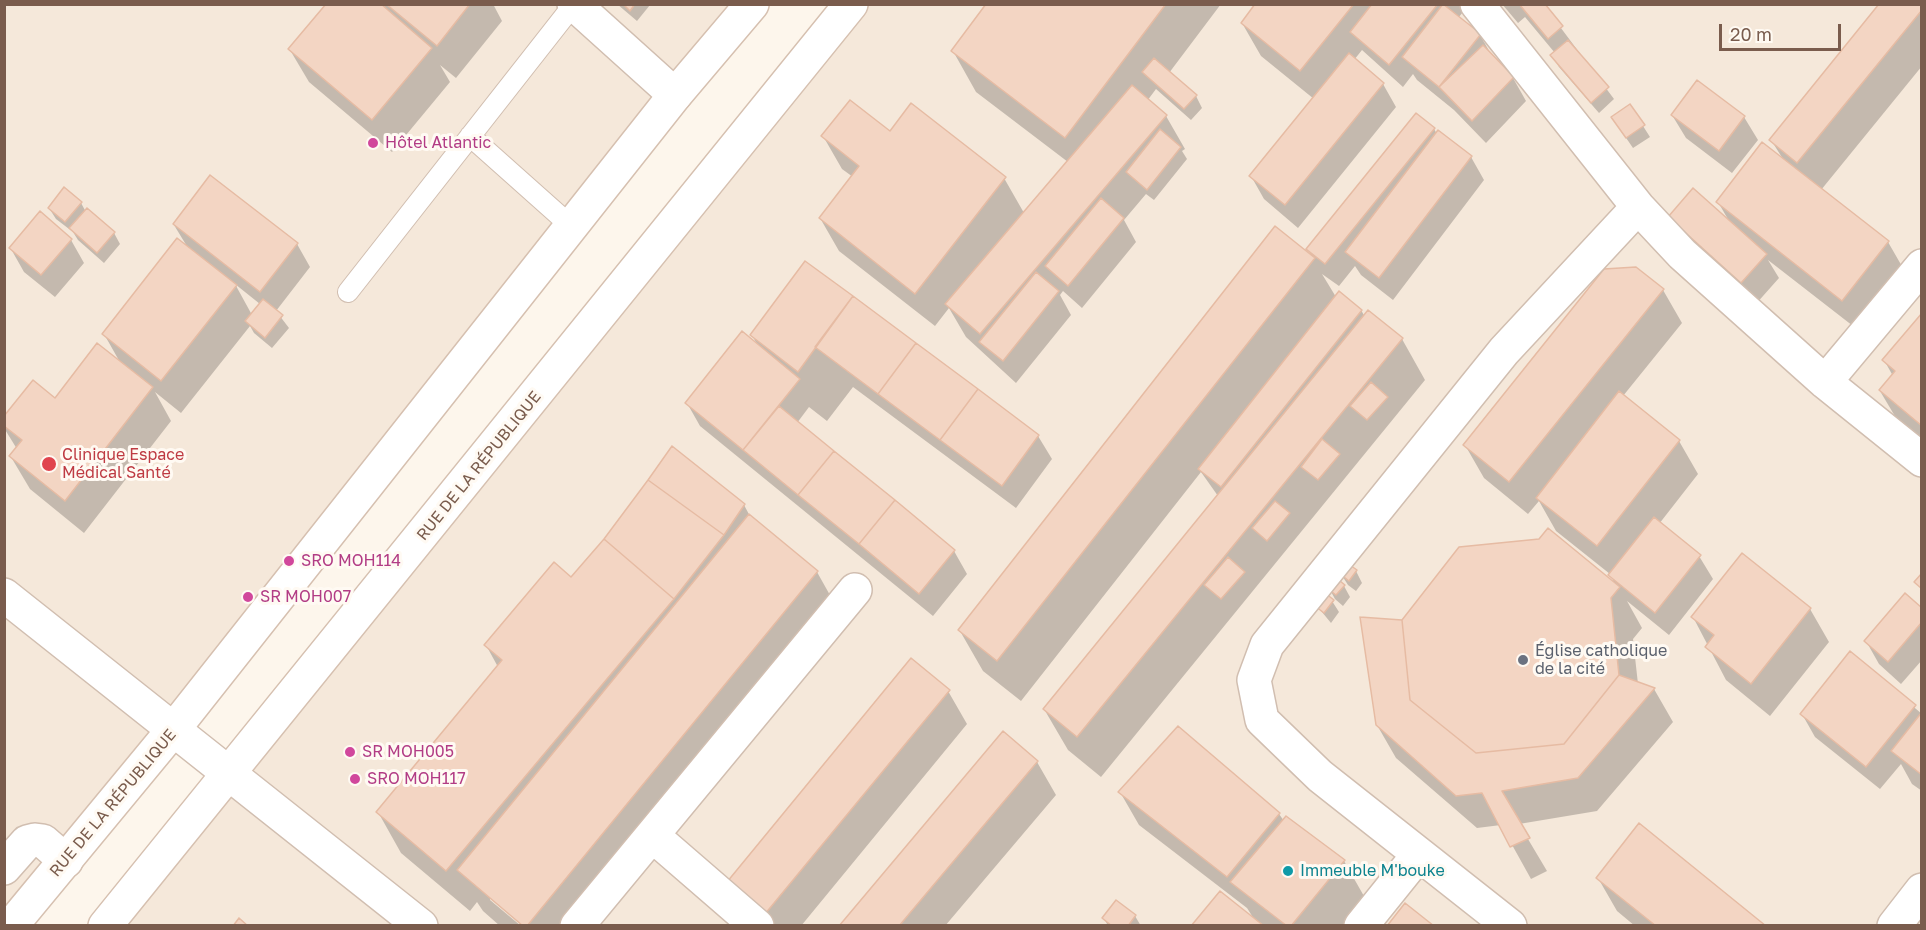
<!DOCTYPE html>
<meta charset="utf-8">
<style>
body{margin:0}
#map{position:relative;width:1926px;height:930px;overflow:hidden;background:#fdf6ec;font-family:"Golos Text",sans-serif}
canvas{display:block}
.frame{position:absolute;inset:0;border:6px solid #7a5c4d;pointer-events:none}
.scale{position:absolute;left:1719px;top:24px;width:122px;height:27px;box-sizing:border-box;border:3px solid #7a5c4d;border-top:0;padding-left:8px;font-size:18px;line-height:21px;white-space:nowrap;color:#7a5c4d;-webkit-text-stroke:4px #fffaf3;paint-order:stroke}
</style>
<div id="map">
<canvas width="1926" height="930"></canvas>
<div class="frame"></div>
<div class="scale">20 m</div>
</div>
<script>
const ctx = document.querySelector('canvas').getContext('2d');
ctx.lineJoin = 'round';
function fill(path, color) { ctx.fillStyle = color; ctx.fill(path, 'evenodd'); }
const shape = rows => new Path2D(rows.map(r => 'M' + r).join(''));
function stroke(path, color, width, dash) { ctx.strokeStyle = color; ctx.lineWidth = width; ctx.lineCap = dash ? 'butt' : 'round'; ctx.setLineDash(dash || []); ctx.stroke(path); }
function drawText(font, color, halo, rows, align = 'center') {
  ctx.font = font + ' "Golos Text",sans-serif'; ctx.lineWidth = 6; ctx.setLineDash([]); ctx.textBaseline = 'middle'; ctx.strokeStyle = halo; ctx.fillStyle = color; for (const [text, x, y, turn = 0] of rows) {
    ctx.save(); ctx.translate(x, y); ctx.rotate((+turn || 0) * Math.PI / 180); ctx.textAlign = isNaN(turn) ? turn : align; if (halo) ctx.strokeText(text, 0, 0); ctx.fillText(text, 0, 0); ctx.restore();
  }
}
fill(shape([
 [5,5,747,5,5,926],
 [851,5,1921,5,1921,925,105,926]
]), '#f5e8da');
fill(shape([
 [328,4,493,4,502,21,456,78,440,65,450,82,392,152,309,82,290,50],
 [617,4,650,4,650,5,637,21],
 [988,4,1221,4,1169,73,1196,96,1202,108,1191,120,1156,89,1147,101,1166,116,1185,149,1182,151,1187,159,1154,200,1146,194,1124,220,1136,242,1082,308,1063,291,1060,295,1071,315,1016,383,966,337,949,308,935,326,839,251,820,218,853,177,842,169,823,136,890,133,1004,178,1024,213,1068,162,976,92,953,51],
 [1257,4,1459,4,1463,12,1458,18,1480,35,1492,56,1513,78,1526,101,1486,143,1454,110,1417,80,1413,74,1403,87,1362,50,1354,60,1383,84,1396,107,1298,228,1264,199,1251,176,1314,99,1261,56,1242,23],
 [1502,4,1543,4,1614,99,1599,113,1559,67,1552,56,1555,53,1525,17,1518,23],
 [1922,4,1922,66,1821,190,1888,242,1907,275,1862,333,1768,260,1779,278,1755,305,1683,240,1670,217,1729,221,1718,202,1783,159,1771,140],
 [1672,115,1744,117,1758,140,1732,173,1686,138],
 [1643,126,1650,137,1633,148,1620,129],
 [1434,129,1437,134,1471,157,1484,180,1393,300,1361,275,1355,266,1339,286,1322,274,1336,297,1361,310,1365,317,1402,339,1425,380,1101,777,1068,750,1044,709,1218,496,1201,472,1021,701,983,671,960,631,1312,257,1308,249],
 [81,203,86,212,114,233,120,244,104,263,78,240,73,232,56,219,49,208],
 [174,225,297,244,310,267,276,311,289,328,272,348,254,333,250,326,181,413,155,392,171,421,84,533,30,489,11,457,17,449,4,428,4,418,55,400,121,364,104,334,188,248],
 [235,284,260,304,252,315],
 [71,240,84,263,55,297,24,272,11,249],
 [1663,290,1682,323,1623,396,1679,441,1698,474,1659,524,1699,556,1713,579,1669,635,1627,601,1642,628,1633,639,1638,684,1654,689,1673,722,1597,811,1519,824,1547,871,1531,879,1501,825,1477,828,1396,758,1377,725,1402,621,1615,584,1610,574,1556,531,1539,501,1528,514,1484,478,1465,445],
 [852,297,1038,436,1052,459,1016,508,853,387,827,421,809,407,797,423,954,551,967,574,933,616,700,426,687,403,758,346,752,335],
 [1922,315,1922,442,1899,423,1880,391,1893,376,1884,360],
 [744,505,751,518,817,572,840,613,583,926,526,926,490,896,490,900,521,926,500,926,483,911,477,902,470,911,401,853,378,812,498,667,486,645,572,579,605,540],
 [1742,555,1810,609,1829,642,1770,716,1726,680,1693,617],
 [1356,571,1362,583,1356,591,1348,585,1341,574],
 [1344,586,1350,597,1343,606,1335,599,1329,588],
 [1332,601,1339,612,1331,623,1317,606],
 [1922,610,1922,660,1901,684,1879,664,1866,641],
 [1850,653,1922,714,1922,791,1912,784,1901,764,1880,789,1815,737,1802,714],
 [948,691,967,724,801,926,760,926,747,915],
 [1037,762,1056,795,945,926,841,926],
 [1120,792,1279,814,1284,821,1344,861,1373,912,1362,926,1193,926,1254,919,1247,908,1139,825],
 [1598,878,1764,926,1635,926,1617,911],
 [1135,916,1141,926,1108,926,1104,918]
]), '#0003');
const building = shape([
 [326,4,381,4,432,48,372,120,288,49,326,4],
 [386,4,470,4,437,46,386,4],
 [623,4,635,4,630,11,623,4],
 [986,4,1166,4,1065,138,951,51,986,4],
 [1255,4,1354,4,1300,71,1241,23,1255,4],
 [1372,4,1438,4,1389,65,1350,32,1372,4],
 [1443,4,1481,34,1439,87,1402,57,1443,4],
 [1519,4,1545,4,1563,26,1548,39,1519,4],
 [1879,4,1922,4,1922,10,1797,163,1769,140,1879,4],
 [1568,40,1609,87,1591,103,1550,55,1568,40],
 [1483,45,1514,77,1472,121,1439,87,1483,45],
 [1349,53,1384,83,1285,205,1249,176,1349,53],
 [1154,58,1197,95,1184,109,1142,72,1154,58],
 [1697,80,1745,116,1719,151,1671,115,1697,80],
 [1132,85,1167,115,980,334,945,304,1132,85],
 [850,100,890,131,911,103,1006,177,915,294,819,218,859,166,821,136,850,100],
 [1630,104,1645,125,1626,138,1611,117,1630,104],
 [1416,113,1435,128,1325,264,1306,249,1416,113],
 [1160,129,1181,147,1147,190,1126,172,1160,129],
 [1438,130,1472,156,1379,278,1345,252,1438,130],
 [1762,142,1889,241,1842,301,1716,202,1762,142],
 [210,175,298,243,260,292,173,224,210,175],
 [64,187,82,202,65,222,48,208,64,187],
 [1693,188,1767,254,1741,283,1668,217,1693,188],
 [1101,198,1124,218,1068,286,1045,266,1101,198],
 [87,208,115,232,97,253,69,228,87,208],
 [40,211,72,239,41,275,9,248,40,211],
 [1275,226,1315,258,997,661,958,630,1275,226],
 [177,238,237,285,161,381,102,334,177,238],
 [805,261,853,296,798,372,750,335,805,261],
 [1636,267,1664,289,1509,482,1463,445,1604,269,1636,267],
 [1036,272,1059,291,1003,361,979,342,1036,272],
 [1339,291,1362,310,1221,487,1198,469,1339,291],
 [853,296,916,343,878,394,815,347,853,296],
 [263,299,283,315,265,338,245,321,263,299],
 [1368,310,1403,338,1077,737,1043,709,1368,310],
 [1922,313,1922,426,1879,390,1895,371,1882,360,1922,313],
 [742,331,800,379,743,450,685,403,742,331],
 [97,343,153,387,65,501,9,456,22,440,4,426,4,416,33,380,55,398,97,343],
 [916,343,978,389,940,440,878,394,916,343],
 [1371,382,1388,397,1367,420,1350,406,1371,382],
 [978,389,1039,435,1002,486,940,440,978,389],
 [1619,391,1680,440,1597,546,1536,498,1619,391],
 [779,406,834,451,798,495,743,450,779,406],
 [1322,439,1340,454,1318,480,1301,467,1322,439],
 [672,446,745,504,724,535,648,480,672,446],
 [834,451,895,500,859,544,798,495,834,451],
 [648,480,724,535,674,599,604,539,648,480],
 [895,500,955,550,919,594,859,544,895,500],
 [1275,501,1290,513,1267,541,1252,528,1275,501],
 [749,514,818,571,527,926,523,926,457,870,749,514],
 [1654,517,1701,555,1655,613,1608,575,1654,517],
 [1548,528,1620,587,1611,598,1619,675,1564,744,1476,753,1410,700,1402,620,1459,547,1539,539,1548,528],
 [604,539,674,599,446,871,376,812,502,660,484,645,554,562,571,577,604,539],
 [1742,553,1811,608,1751,684,1705,647,1714,635,1691,617,1742,553],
 [1228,557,1245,572,1221,599,1204,585,1228,557],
 [1347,563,1357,570,1349,581,1339,573,1347,563],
 [1922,573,1922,589,1914,582,1922,573],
 [1335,577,1345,585,1336,595,1327,588,1335,577],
 [1325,593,1334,600,1324,613,1315,606,1325,593],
 [1905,593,1922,608,1922,622,1888,662,1864,641,1905,593],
 [1360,617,1402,620,1410,700,1476,753,1564,744,1619,675,1655,688,1578,778,1502,791,1530,838,1510,847,1482,793,1456,796,1376,725,1360,617],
 [1850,651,1916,705,1866,767,1800,714,1850,651],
 [911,658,950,690,765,914,727,882,911,658],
 [1922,712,1922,775,1891,751,1922,712],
 [1178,726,1280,813,1227,877,1118,792,1178,726],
 [1003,731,1038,761,899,926,839,926,1003,731],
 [1286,816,1345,860,1291,926,1287,926,1230,882,1286,816],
 [1639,823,1766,926,1656,926,1596,878,1639,823],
 [1220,891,1264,926,1191,926,1220,891],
 [1116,900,1136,915,1128,926,1112,926,1102,918,1116,900],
 [1405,903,1434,926,1387,926,1405,903],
 [239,918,248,926,233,926,239,918]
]);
fill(building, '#f3d5c3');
stroke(building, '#e6bba3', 1.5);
const service = shape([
 [470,136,571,226],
 [348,292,574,4]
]);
const minor = shape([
 [574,4,675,95],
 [1477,4,1638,207,1682,254,1825,382,1922,460],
 [1825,382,1922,266],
 [4,595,421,926],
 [653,836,757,926],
 [4,868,27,842,35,840,43,841,66,861],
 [577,926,855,590],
 [1361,926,1419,854],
 [1510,926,1320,776,1262,720,1254,680,1267,645,1504,351,1638,207],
 [1894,926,1922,890]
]);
const secondary = shape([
 [11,926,173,730,675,95,752,4],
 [105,926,851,4]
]);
stroke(service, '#d1beb0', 22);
stroke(minor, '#d1beb0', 36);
stroke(secondary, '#d6c0b0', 36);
stroke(service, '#fff', 20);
stroke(minor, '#fff', 33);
stroke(secondary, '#fff', 33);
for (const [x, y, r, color] of [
 [373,143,6,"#d1479c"],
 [49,464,8,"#e0444e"],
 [289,561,6,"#d1479c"],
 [248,597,6,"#d1479c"],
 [1523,660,6,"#6b7280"],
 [350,752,6,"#d1479c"],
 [355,779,6,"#d1479c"],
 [1288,871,6,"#0f9aa8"]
]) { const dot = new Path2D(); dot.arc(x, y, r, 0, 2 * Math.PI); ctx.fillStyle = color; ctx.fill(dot); stroke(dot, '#fffaf3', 2); }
drawText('16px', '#b23c85', '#fffaf3', [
 ["Hôtel Atlantic",385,143],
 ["SRO MOH114",301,561],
 ["SR MOH007",260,597],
 ["SR MOH005",362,752],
 ["SRO MOH117",367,779]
], 'left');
drawText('16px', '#be3a42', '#fffaf3', [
 ["Clinique Espace",62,455],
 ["Médical Santé",62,473]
], 'left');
drawText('16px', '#7a5c4d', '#fffaf3', [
 ["RUE DE LA RÉPUBLIQUE",479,466,-51],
 ["RUE DE LA RÉPUBLIQUE",113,803,-50]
]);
drawText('16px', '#5b616d', '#fffaf3', [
 ["Église catholique",1535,651],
 ["de la cité",1535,669]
], 'left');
drawText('16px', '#0d838f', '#fffaf3', [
 ["Immeuble M'bouke",1300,871]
], 'left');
</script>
